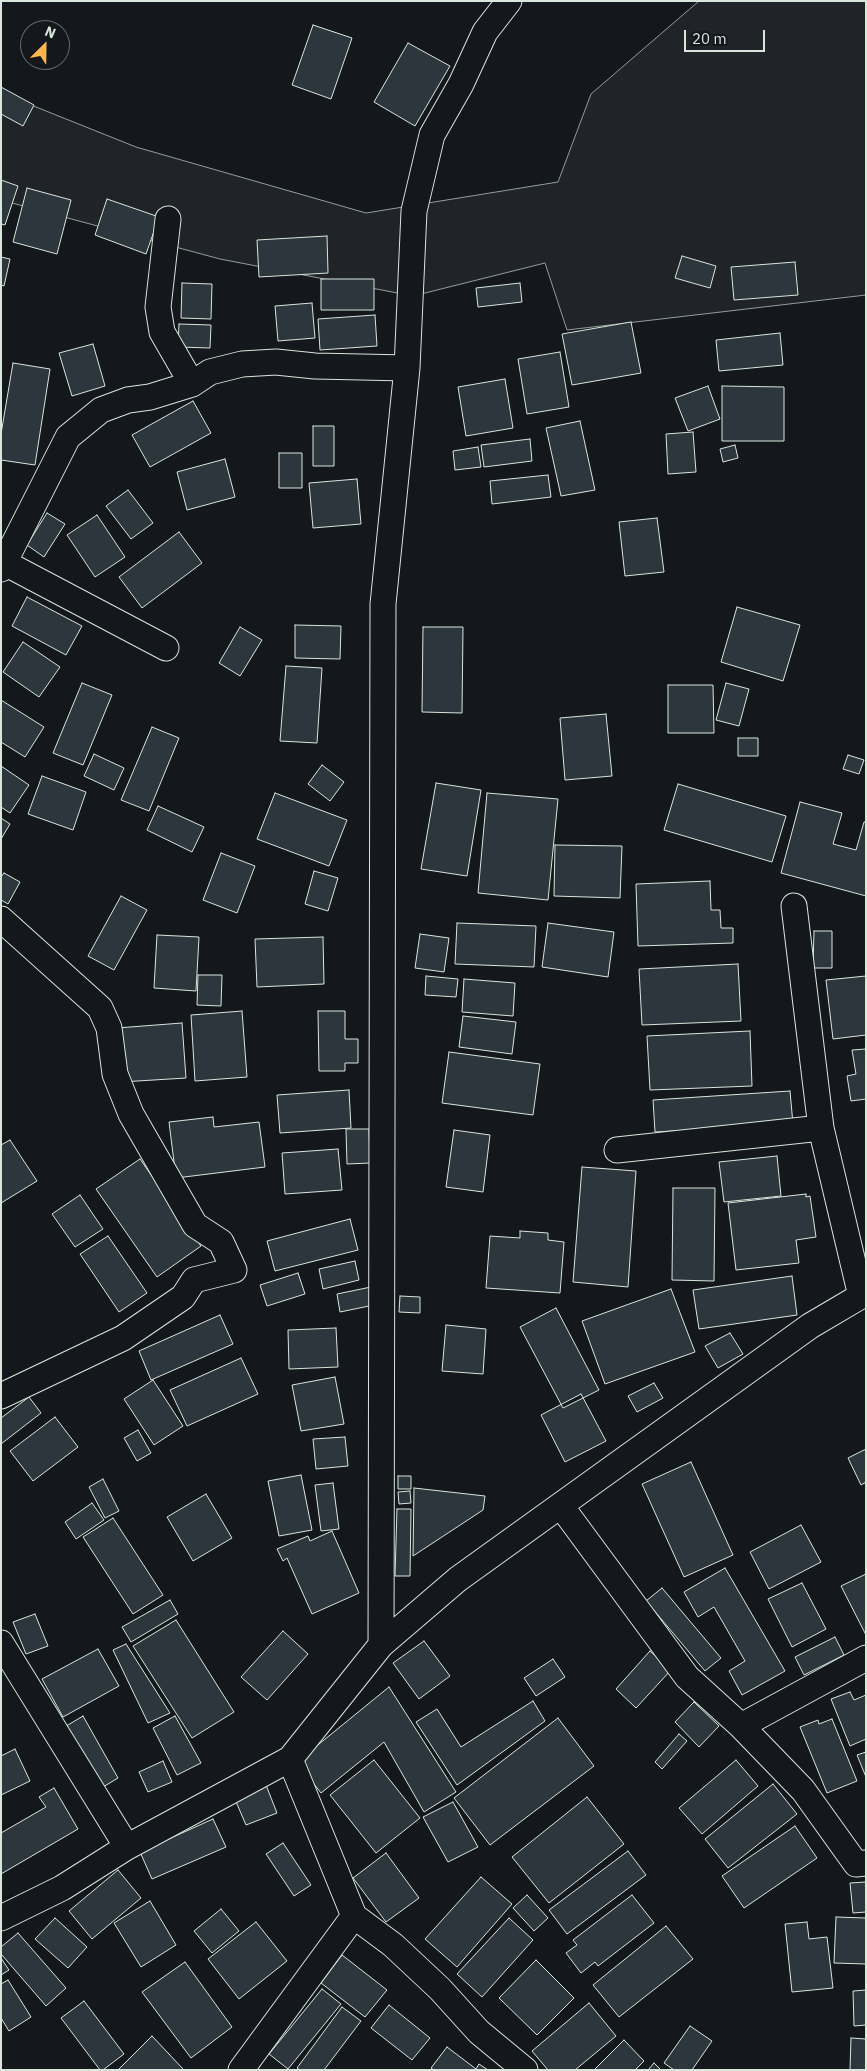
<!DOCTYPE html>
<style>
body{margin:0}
#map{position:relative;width:867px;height:2071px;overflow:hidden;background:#14181c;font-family:"IBM Plex Sans",sans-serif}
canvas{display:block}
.frame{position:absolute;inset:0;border:2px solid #d8e6dc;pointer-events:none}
.north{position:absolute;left:20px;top:20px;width:50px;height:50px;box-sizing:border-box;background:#14181c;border:1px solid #626a69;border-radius:50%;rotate:23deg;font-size:14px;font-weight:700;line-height:20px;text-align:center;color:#d8e6dc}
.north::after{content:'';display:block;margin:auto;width:18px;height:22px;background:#ffb74d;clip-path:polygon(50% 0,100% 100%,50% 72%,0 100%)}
.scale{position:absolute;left:684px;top:30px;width:81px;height:22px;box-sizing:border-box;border:2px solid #d8e6dc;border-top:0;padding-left:6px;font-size:15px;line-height:18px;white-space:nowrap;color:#d8e6dc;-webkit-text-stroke:4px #14181c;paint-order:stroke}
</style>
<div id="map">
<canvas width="867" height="2071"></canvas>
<div class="frame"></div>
<div class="north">N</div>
<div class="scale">20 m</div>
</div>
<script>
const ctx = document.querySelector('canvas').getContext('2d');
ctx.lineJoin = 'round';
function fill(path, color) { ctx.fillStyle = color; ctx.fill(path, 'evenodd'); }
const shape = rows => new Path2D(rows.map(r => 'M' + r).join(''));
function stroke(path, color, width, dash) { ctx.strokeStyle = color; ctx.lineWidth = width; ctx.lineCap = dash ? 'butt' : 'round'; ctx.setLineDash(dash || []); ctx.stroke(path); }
const green = shape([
 [699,1,866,1,866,295,567,330,545,263,413,296,220,259,1,200,1,93,136,147,366,213,558,182,591,94,699,1]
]);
fill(green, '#202428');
stroke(green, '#939e99', 1);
const building = shape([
 [313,25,352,38,331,99,292,85,313,25],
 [408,43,450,66,415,126,374,102,408,43],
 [1,87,34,105,23,126,1,114,1,87],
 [1,180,18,186,5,225,1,224,1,180],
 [27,188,71,200,57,254,13,242,27,188],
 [107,199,159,217,146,254,95,235,107,199],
 [327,236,328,273,259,277,257,240,327,236],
 [682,256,716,266,710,288,675,278,682,256],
 [1,257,10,259,4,286,1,285,1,257],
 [795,262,798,295,734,300,731,267,795,262],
 [321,279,374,279,374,310,321,310,321,279],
 [182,283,212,284,211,319,181,318,182,283],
 [520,283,522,302,478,307,476,288,520,283],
 [312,303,315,338,278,341,275,306,312,303],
 [375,315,377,346,320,350,318,319,375,315],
 [631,322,641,373,572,385,562,334,631,322],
 [179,324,211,325,210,348,178,347,179,324],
 [780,333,783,365,719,371,716,340,780,333],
 [93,344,105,386,72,396,59,353,93,344],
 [560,352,569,407,527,414,518,359,560,352],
 [13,363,50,369,35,465,1,460,1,434,13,363],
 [505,379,513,428,466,436,458,387,505,379],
 [708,386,720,419,688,431,675,398,708,386],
 [722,386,784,387,784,441,722,441,722,386],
 [193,401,211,433,150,467,132,435,193,401],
 [580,421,595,490,561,496,546,428,580,421],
 [313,426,334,426,334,466,313,466,313,426],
 [693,432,696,472,668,474,666,434,693,432],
 [530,439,532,461,484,467,481,445,530,439],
 [735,445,738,458,723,462,720,449,735,445],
 [478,447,481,467,455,470,453,451,478,447],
 [279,453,302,453,302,488,279,488,279,453],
 [225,459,235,497,187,510,177,472,225,459],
 [548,475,551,497,492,504,490,481,548,475],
 [357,479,361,524,313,528,309,483,357,479],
 [128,490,153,523,131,539,106,506,128,490],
 [47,513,65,524,44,557,27,545,47,513],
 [97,515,125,557,95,577,67,535,97,515],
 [657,518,664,572,625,576,619,522,657,518],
 [179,532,202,563,142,608,119,577,179,532],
 [27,597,82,626,66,655,12,626,27,597],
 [737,607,800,625,783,681,721,662,737,607],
 [295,625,341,626,340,659,295,658,295,625],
 [240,627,262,640,240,676,219,663,240,627],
 [423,627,463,627,462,713,422,712,423,627],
 [23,642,60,667,39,697,3,672,23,642],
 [286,666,322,668,317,743,280,741,286,666],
 [82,683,112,695,83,765,53,753,82,683],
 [726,683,749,689,739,726,716,720,726,683],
 [668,685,713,685,714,733,668,733,668,685],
 [1,700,44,727,25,757,1,742,1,700],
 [606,714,612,776,565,780,560,718,606,714],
 [152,727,179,738,149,811,121,800,152,727],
 [738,738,758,738,758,756,738,756,738,738],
 [94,754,124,768,114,790,84,776,94,754],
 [848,755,864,760,859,774,843,769,848,755],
 [322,765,344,782,330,801,308,784,322,765],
 [1,766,29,785,10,813,1,807,1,766],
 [42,776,86,792,73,830,28,814,42,776],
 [436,783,481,790,467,876,421,869,436,783],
 [678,784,786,816,772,862,664,830,678,784],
 [275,793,347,820,329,866,257,839,275,793],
 [487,793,558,799,548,900,478,893,487,793],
 [800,802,842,813,833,844,856,850,864,822,866,822,866,896,781,873,800,802],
 [158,806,204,827,192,852,147,830,158,806],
 [1,818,10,824,1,839,1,818],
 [555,845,622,846,620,898,554,896,555,845],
 [221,853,255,866,237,913,203,900,221,853],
 [314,871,338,878,328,911,305,904,314,871],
 [4,873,20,882,8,904,1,900,1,877,4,873],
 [710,881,711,910,720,910,721,928,733,928,733,943,638,946,636,884,710,881],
 [121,896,147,910,114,970,88,956,121,896],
 [457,923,536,926,534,967,455,964,457,923],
 [548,923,614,932,608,977,542,967,548,923],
 [814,931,832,931,832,968,813,968,814,931],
 [420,934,449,938,444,972,415,968,420,934],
 [157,935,199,937,196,991,154,988,157,935],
 [323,937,324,984,257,987,255,939,323,937],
 [738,964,741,1021,642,1025,639,969,738,964],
 [198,975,222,975,221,1006,197,1005,198,975],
 [426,976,458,979,456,997,425,995,426,976],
 [866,976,866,1035,833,1039,826,980,866,976],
 [464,979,515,983,513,1016,462,1012,464,979],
 [242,1011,247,1077,195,1081,191,1015,242,1011],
 [318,1011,345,1011,345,1039,358,1039,358,1063,345,1063,345,1071,319,1071,318,1011],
 [463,1016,516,1022,512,1054,459,1047,463,1016],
 [182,1023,186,1078,121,1082,117,1028,182,1023],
 [750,1031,752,1086,650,1090,647,1036,750,1031],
 [866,1049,866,1099,851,1101,847,1076,856,1074,852,1050,866,1049],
 [449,1052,540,1064,533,1115,442,1103,449,1052],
 [349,1090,351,1128,280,1133,277,1095,349,1090],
 [790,1091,793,1124,655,1132,653,1100,790,1091],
 [213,1117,214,1127,259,1122,265,1167,176,1178,169,1122,213,1117],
 [346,1129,369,1129,370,1163,347,1164,346,1129],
 [454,1130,490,1135,483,1192,446,1187,454,1130],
 [10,1140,37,1181,1,1203,1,1145,10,1140],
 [338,1149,342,1190,285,1194,282,1153,338,1149],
 [777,1156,781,1196,724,1202,719,1162,777,1156],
 [140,1159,201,1246,157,1277,96,1189,140,1159],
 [582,1167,636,1171,628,1287,573,1282,582,1167],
 [673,1188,715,1188,714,1281,672,1280,673,1188],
 [806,1194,806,1197,810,1196,816,1237,796,1240,799,1263,736,1270,728,1203,806,1194],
 [80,1195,103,1229,75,1247,52,1214,80,1195],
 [350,1219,358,1250,275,1271,267,1241,350,1219],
 [520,1231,548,1233,548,1240,564,1242,560,1293,486,1288,490,1236,520,1238,520,1231],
 [108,1236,147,1293,119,1312,80,1254,108,1236],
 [355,1261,359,1280,323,1289,319,1269,355,1261],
 [298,1273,305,1294,267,1306,260,1285,298,1273],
 [792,1276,797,1315,699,1329,693,1290,792,1276],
 [371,1287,374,1305,340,1312,337,1294,371,1287],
 [671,1289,695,1352,605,1384,582,1321,671,1289],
 [400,1296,420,1297,420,1313,399,1312,400,1296],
 [556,1308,599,1390,563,1408,520,1327,556,1308],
 [220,1315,233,1344,151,1380,139,1351,220,1315],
 [446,1325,486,1329,483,1374,442,1371,446,1325],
 [336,1328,338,1367,289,1369,288,1330,336,1328],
 [730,1333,743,1354,718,1368,705,1346,730,1333],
 [241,1358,258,1394,187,1426,170,1390,241,1358],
 [335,1377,344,1424,301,1431,292,1385,335,1377],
 [153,1380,183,1426,154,1445,124,1399,153,1380],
 [654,1383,663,1398,637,1412,628,1396,654,1383],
 [581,1394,606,1441,565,1462,541,1415,581,1394],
 [29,1397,41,1413,1,1444,1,1418,29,1397],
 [55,1417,78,1447,33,1481,10,1451,55,1417],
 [138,1430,151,1453,137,1461,124,1438,138,1430],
 [345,1437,348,1466,316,1469,313,1439,345,1437],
 [866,1449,866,1482,861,1485,848,1458,866,1449],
 [691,1462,733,1555,684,1577,642,1484,691,1462],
 [301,1475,312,1530,279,1536,268,1481,301,1475],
 [398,1476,411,1476,411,1489,398,1489,398,1476],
 [103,1479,119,1511,105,1518,89,1487,103,1479],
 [333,1483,339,1529,321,1531,315,1485,333,1483],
 [414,1488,485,1496,483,1510,413,1556,414,1488],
 [410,1491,411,1503,399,1504,398,1492,410,1491],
 [206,1494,232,1538,193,1561,167,1517,206,1494],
 [92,1503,104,1520,76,1539,65,1522,92,1503],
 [397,1509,411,1509,410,1576,395,1576,397,1509],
 [113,1518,163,1595,133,1614,83,1537,113,1518],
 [801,1525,821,1562,769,1589,750,1552,801,1525],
 [332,1531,359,1593,312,1614,287,1558,283,1561,277,1549,308,1536,310,1541,332,1531],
 [725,1568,785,1671,742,1695,729,1671,745,1661,714,1607,698,1617,684,1592,725,1568],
 [866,1574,866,1635,841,1586,866,1574],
 [802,1583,826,1629,792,1647,768,1599,802,1583],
 [662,1588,721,1658,705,1671,646,1601,662,1588],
 [170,1600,178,1614,131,1642,122,1627,170,1600],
 [35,1614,48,1646,26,1654,13,1622,35,1614],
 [176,1620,234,1712,192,1738,133,1646,176,1620],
 [283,1631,308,1654,267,1700,241,1677,283,1631],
 [835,1637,844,1655,804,1675,795,1657,835,1637],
 [424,1641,450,1676,419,1699,393,1663,424,1641],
 [126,1644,170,1713,148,1723,113,1650,126,1644],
 [98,1649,119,1686,63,1717,42,1679,98,1649],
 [650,1651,671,1670,636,1708,616,1689,650,1651],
 [553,1659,565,1677,536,1696,524,1678,553,1659],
 [389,1687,456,1792,424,1812,384,1742,321,1793,297,1762,389,1687],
 [850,1692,854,1700,866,1695,866,1739,850,1746,831,1699,850,1692],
 [533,1701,545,1721,457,1785,416,1722,437,1709,461,1747,533,1701],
 [694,1702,719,1726,699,1747,675,1722,694,1702],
 [83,1716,118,1778,98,1790,63,1728,83,1716],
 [175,1716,201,1763,177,1775,153,1728,175,1716],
 [558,1718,594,1766,490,1845,454,1798,558,1718],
 [832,1719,857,1781,827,1793,800,1727,818,1720,819,1724,832,1719],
 [679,1734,687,1741,662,1769,655,1762,679,1734],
 [15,1749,30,1781,1,1795,1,1756,15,1749],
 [866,1752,866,1777,857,1755,866,1752],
 [374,1760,420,1818,376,1853,330,1795,374,1760],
 [736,1760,758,1786,702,1834,679,1808,736,1760],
 [163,1761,172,1782,148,1792,139,1772,163,1761],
 [773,1784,797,1814,728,1868,705,1839,773,1784],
 [266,1785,277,1813,246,1825,234,1797,266,1785],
 [54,1788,78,1829,1,1874,1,1833,46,1807,39,1797,54,1788],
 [587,1797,624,1844,549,1903,512,1857,587,1797],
 [453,1802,478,1847,448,1862,423,1817,453,1802],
 [213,1819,226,1847,152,1879,140,1852,213,1819],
 [795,1826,817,1858,744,1908,722,1876,795,1826],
 [283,1843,311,1885,294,1896,266,1854,283,1843],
 [628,1851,646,1875,567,1934,549,1910,628,1851],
 [386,1853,419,1898,386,1922,353,1878,386,1853],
 [118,1870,141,1898,92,1939,69,1911,118,1870],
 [481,1877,512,1904,457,1967,425,1939,481,1877],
 [866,1882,866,1912,853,1913,850,1883,866,1882],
 [527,1895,548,1918,534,1931,513,1908,527,1895],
 [632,1895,654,1923,598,1966,595,1962,581,1973,566,1953,577,1945,573,1940,632,1895],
 [150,1901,176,1945,141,1967,114,1923,150,1901],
 [221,1909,239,1931,212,1953,194,1931,221,1909],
 [836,1917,866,1918,866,1964,834,1963,836,1917],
 [55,1918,87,1947,68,1968,35,1939,55,1918],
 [509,1918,533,1940,482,1997,457,1974,509,1918],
 [256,1922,287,1961,239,1999,208,1959,256,1922],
 [807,1922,809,1939,827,1937,833,1988,792,1992,785,1924,807,1922],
 [666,1926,693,1959,619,2017,593,1985,666,1926],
 [18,1933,66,1988,46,2006,1,1954,1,1947,18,1933],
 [342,1955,387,1990,365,2017,321,1983,342,1955],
 [1,1958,9,1970,1,1975,1,1958],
 [536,1960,574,1998,537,2035,499,1998,536,1960],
 [185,1962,232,2027,191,2058,142,1992,185,1962],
 [8,1980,31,2017,9,2031,1,2018,1,1984,8,1980],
 [322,1989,341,2004,288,2069,269,2054,322,1989],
 [866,1990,866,2025,854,2026,853,1991,866,1990],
 [84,2001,124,2054,103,2070,100,2070,61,2018,84,2001],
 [589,2003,616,2036,575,2070,548,2070,532,2051,589,2003],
 [389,2005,430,2038,412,2060,371,2028,389,2005],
 [342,2007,361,2021,324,2070,300,2070,297,2068,342,2007],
 [690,2026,712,2041,692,2070,674,2070,664,2063,690,2026],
 [152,2036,184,2070,118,2070,152,2036],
 [851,2038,866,2039,866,2070,850,2070,851,2038],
 [624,2040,644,2061,635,2070,594,2070,624,2040],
 [447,2047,476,2069,479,2064,488,2070,434,2070,431,2068,447,2047],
 [654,2063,661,2070,648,2070,654,2063]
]);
fill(building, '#2c363c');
stroke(building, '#d8e6dc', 1);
const minor = shape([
 [168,219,158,307,162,332,192,384],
 [5,563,166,648],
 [1,569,68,437,101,410,128,400,150,397,192,384,210,372,242,364,276,362,315,366,407,368],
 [794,906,821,1128,861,1296],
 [1,919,100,1008,109,1028,115,1074,131,1114,195,1225,221,1242,234,1270,194,1280,183,1297,123,1338,1,1396],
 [617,1150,821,1128],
 [561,1506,687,1677,741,1726,803,1790,856,1864,866,1863],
 [1,1643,127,1847],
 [381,1645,458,1579,810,1326,866,1293],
 [741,1726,866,1658],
 [290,1759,354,1916,393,1945,440,1989,479,2032,525,2070],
 [1,1918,62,1888,127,1847,290,1759,381,1645,383,604,407,368,414,211,432,135,461,84,485,32,509,1],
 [241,2070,354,1916]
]);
stroke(minor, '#d8e6dc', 27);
stroke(minor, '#14181c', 25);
</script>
